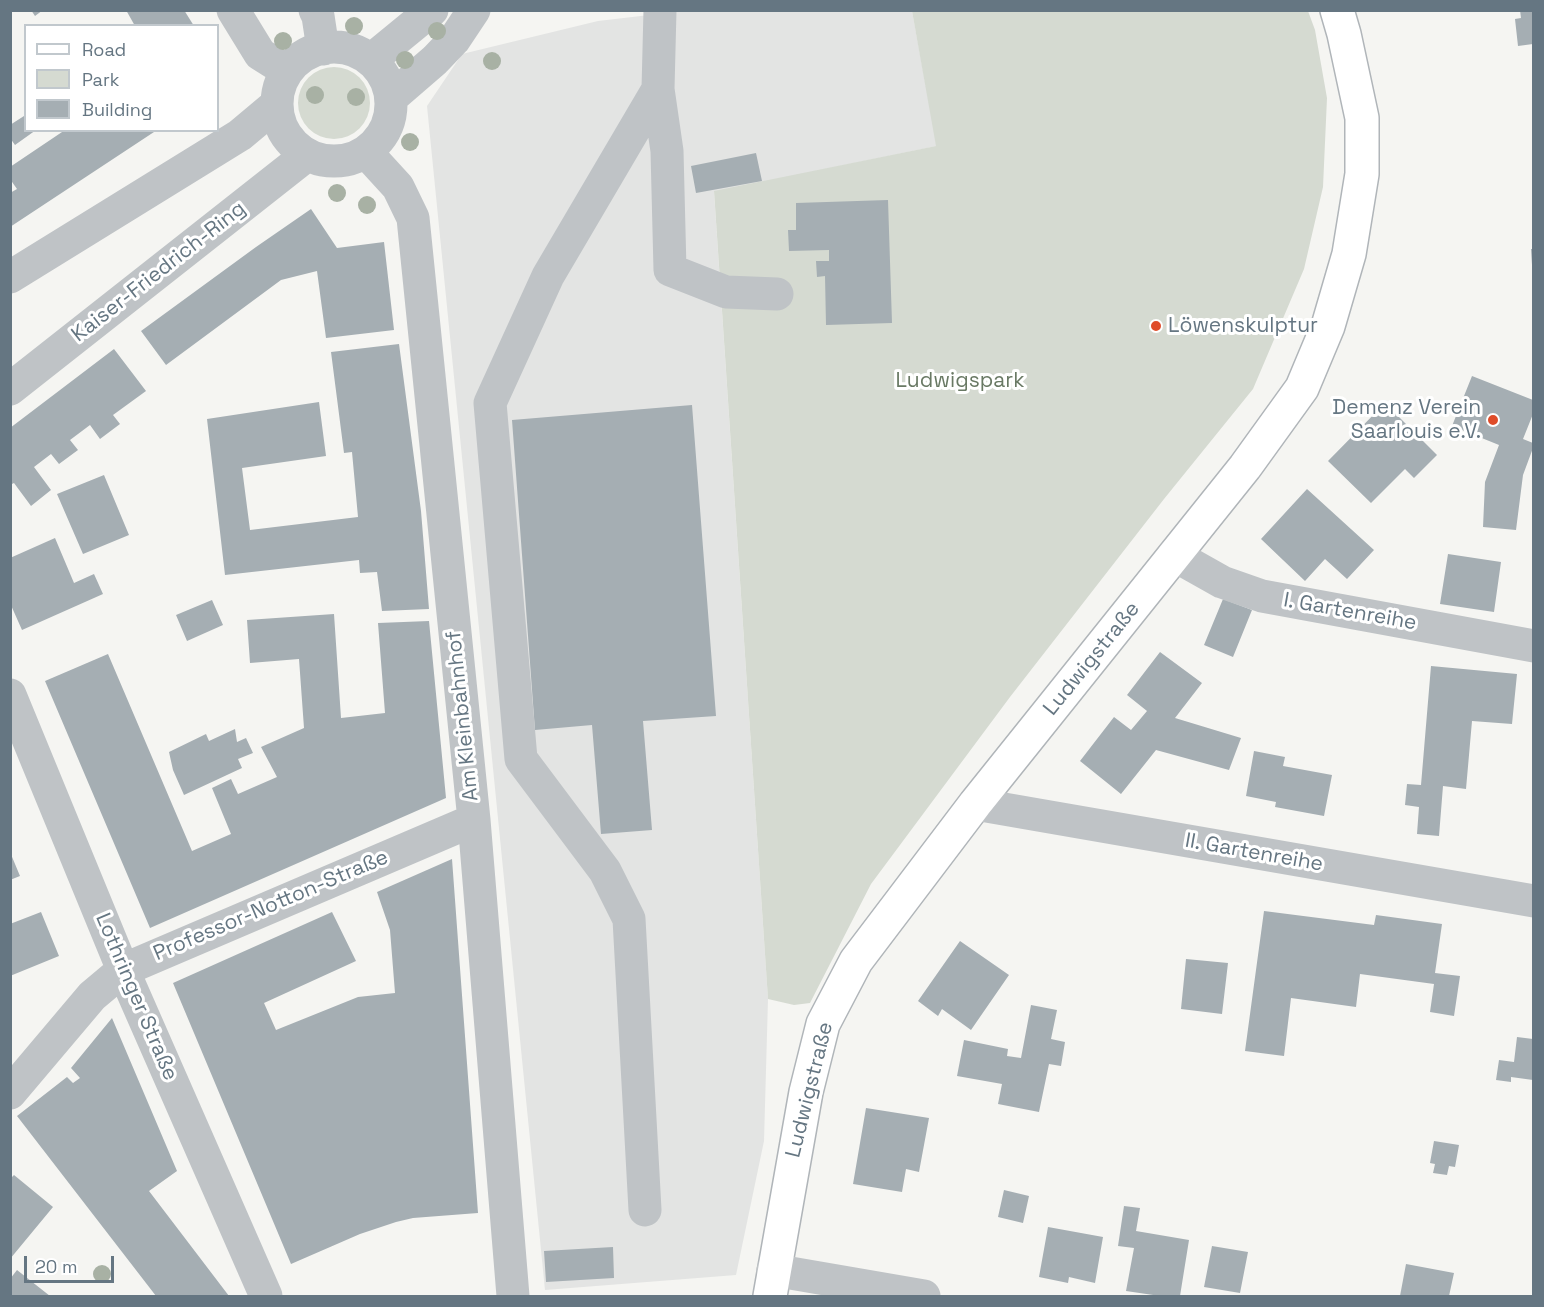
<!DOCTYPE html>
<meta charset="utf-8">
<style>
body{margin:0}
#map{position:relative;width:1544px;height:1307px;overflow:hidden;background:#f5f5f2;font-family:"Space Grotesk",sans-serif}
canvas{display:block}
.frame{position:absolute;inset:0;border:12px solid #657682;pointer-events:none}
.legend{position:absolute;left:24px;top:24px;width:195px;height:108px;box-sizing:border-box;background:#fff;border:2px solid #c1c8cd;margin:0;padding:8px 10px;list-style:none;font-size:18px;color:#657682}
.legend li{display:flex;align-items:center;gap:12px;height:30px}
.legend b{width:30px;border:2px solid #c1c8cd}
.scale{position:absolute;left:24px;top:1256px;width:90px;height:27px;box-sizing:border-box;border:3px solid #657682;border-top:0;padding-left:8px;font-size:18px;line-height:21px;white-space:nowrap;color:#657682;-webkit-text-stroke:4px #fff;paint-order:stroke}
</style>
<div id="map">
<canvas width="1544" height="1307"></canvas>
<div class="frame"></div>
<ul class="legend">
<li><b style="height:8px;background:#fff"></b>Road</li>
<li><b style="height:16px;background:#d5dad1"></b>Park</li>
<li><b style="height:16px;background:#a5aeb3"></b>Building</li>
</ul>
<div class="scale">20 m</div>
</div>
<script>
const ctx = document.querySelector('canvas').getContext('2d');
ctx.lineJoin = 'round';
function fill(path, color) { ctx.fillStyle = color; ctx.fill(path, 'evenodd'); }
const shape = rows => new Path2D(rows.map(r => 'M' + r).join(''));
function stroke(path, color, width, dash) { ctx.strokeStyle = color; ctx.lineWidth = width; ctx.lineCap = dash ? 'butt' : 'round'; ctx.setLineDash(dash || []); ctx.stroke(path); }
function drawText(font, color, halo, rows, align = 'center') {
  ctx.font = font + ' "Space Grotesk",sans-serif'; ctx.lineWidth = 6; ctx.setLineDash([]); ctx.textBaseline = 'middle'; ctx.strokeStyle = halo; ctx.fillStyle = color; for (const [text, x, y, turn = 0] of rows) {
    ctx.save(); ctx.translate(x, y); ctx.rotate((+turn || 0) * Math.PI / 180); ctx.textAlign = isNaN(turn) ? turn : align; if (halo) ctx.strokeText(text, 0, 0); ctx.fillText(text, 0, 0); ctx.restore();
  }
}
fill(shape([
 [692,10,912,11,937,146,714,192,768,999,764,1141,736,1275,545,1290,427,106,462,54,598,21]
]), '#e3e4e3');
fill(shape([
 [912,11,1308,11,1315,30,1327,98,1323,187,1304,269,1253,389,1164,499,1010,697,871,884,810,1003,794,1005,768,999,714,191,936,146],
 '298 103a36 36 0 1 1 72 0a36 36 0 1 1-72 0Z'
]), '#d5dad1');
fill(shape([
 [31,10,43,10,35,16],
 [126,10,184,10,194,26,135,26],
 [1520,10,1533,10,1533,44,1518,46,1515,19,1521,18],
 [24,116,26,130,36,130,15,145,10,138,10,125],
 [65,130,153,130,154,132,10,227,10,193,17,189,10,179,10,167],
 [756,153,762,181,696,193,691,166],
 [888,200,892,323,826,325,825,276,817,277,816,261,829,261,829,250,789,251,788,230,796,230,796,203],
 [311,209,337,248,384,242,394,330,326,338,317,271,281,280,166,365,141,331,256,247],
 [1531,249,1533,249,1533,265,1532,265],
 [399,344,421,511,429,609,382,611,377,572,360,573,359,560,225,575,207,419,319,402,326,456,242,468,250,530,358,517,352,452,344,453,331,352],
 [114,349,146,391,113,415,120,424,100,439,90,425,70,440,78,450,59,464,51,454,34,467,51,490,31,506,14,483,10,485,10,428],
 [1472,376,1533,400,1533,414,1523,439,1533,443,1533,448,1523,475,1516,530,1483,527,1485,482,1499,445,1452,426],
 [1385,403,1437,455,1414,478,1405,469,1371,503,1328,461],
 [692,405,716,716,643,721,652,830,601,834,592,725,535,730,512,420],
 [104,475,129,535,83,554,57,494],
 [1307,489,1374,550,1347,579,1325,559,1305,581,1261,539],
 [55,538,74,583,94,574,103,594,22,630,10,603,10,558],
 [1448,554,1501,562,1494,612,1440,604],
 [1223,599,1252,610,1233,657,1204,645],
 [212,600,223,625,187,641,176,615],
 [334,614,341,718,385,713,378,623,429,621,446,798,150,928,45,681,108,654,192,851,231,834,212,788,231,779,238,794,277,777,261,747,304,728,299,659,250,663,247,620],
 [1160,652,1202,683,1175,718,1241,738,1229,770,1156,750,1121,794,1080,761,1114,717,1131,730,1147,711,1127,695],
 [1431,666,1517,674,1512,724,1472,721,1466,789,1443,786,1439,836,1417,834,1419,807,1405,805,1407,784,1421,785],
 [235,729,237,742,246,738,253,753,238,759,242,768,184,795,173,770,169,752,206,734,209,741],
 [1254,751,1285,757,1283,766,1332,775,1324,816,1275,807,1276,802,1246,796],
 [10,852,20,876,10,880],
 [452,859,478,1213,413,1218,396,1222,360,1234,291,1264,173,983,332,912,356,961,264,1003,276,1030,358,997,395,993,390,930,377,892],
 [1264,911,1374,925,1376,915,1442,924,1435,973,1460,976,1454,1016,1430,1012,1434,984,1360,974,1356,1007,1291,998,1284,1056,1245,1051],
 [41,912,59,956,10,976,10,924],
 [960,941,1009,975,971,1030,942,1009,938,1016,918,1001],
 [1186,959,1228,963,1222,1014,1181,1009],
 [1031,1005,1057,1010,1051,1039,1065,1042,1061,1066,1049,1064,1039,1112,998,1104,1002,1084,957,1076,964,1040,1008,1049,1007,1056,1021,1058],
 [112,1018,177,1171,149,1191,229,1296,156,1296,17,1116,67,1077,73,1083,80,1078,71,1068],
 [1517,1037,1533,1039,1533,1080,1511,1077,1511,1082,1496,1080,1499,1060,1514,1062],
 [866,1108,929,1118,919,1172,906,1169,902,1192,853,1184],
 [1434,1141,1459,1145,1455,1167,1449,1166,1447,1175,1433,1173,1435,1164,1430,1163],
 [14,1175,53,1207,10,1259,10,1179],
 [1004,1190,1029,1196,1023,1223,998,1217],
 [1124,1206,1140,1208,1136,1231,1189,1240,1180,1296,1160,1296,1126,1291,1134,1248,1118,1246],
 [1048,1227,1103,1237,1095,1283,1069,1277,1068,1283,1039,1277],
 [1212,1246,1248,1252,1240,1293,1204,1287],
 [613,1247,614,1278,546,1282,544,1251],
 [1406,1264,1454,1273,1449,1296,1400,1296],
 [17,1270,50,1296,10,1296,10,1279]
]), '#a5aeb3');
const major = shape([
 [770,1296,806,1092,823,1024,856,961,975,804,1245,467,1302,388,1328,326,1349,254,1362,174,1362,118,1344,34,1337,10]
]);
stroke(major, '#b0b5b9', 36);
stroke(shape([
 [233,10,260,54,287,71],
 [315,10,318,16,323,49],
 [660,10,658,89,667,151,670,270,726,292,777,294],
 '277 104a57 57 0 1 1 114 0a57 57 0 1 1-114 0Z',
 [371,60,432,10],
 [391,98,435,60,454,40,474,10],
 [366,152,398,187,413,218,474,820,513,1296],
 [10,277,240,135,277,104],
 [10,389,307,155],
 [1174,555,1222,582,1262,596,1534,646],
 [10,695,123,970,266,1296],
 [975,804,1534,901],
 [10,1093,92,996,123,970,474,820],
 [645,1210,629,919,605,871,521,759,490,403,548,276,658,89],
 [773,1270,924,1296]
]), '#bfc3c6', 33);
stroke(major, '#fff', 33);
ctx.fillStyle = '#a8b1a4';
for (const [x, y] of [
 [354,26],
 [437,31],
 [283,41],
 [405,60],
 [492,61],
 [315,95],
 [356,97],
 [410,142],
 [337,193],
 [367,205],
 [102,1274]
]) { ctx.beginPath(); ctx.arc(x, y, 9, 0, 2 * Math.PI); ctx.fill(); }
for (const [x, y, r, color] of [
 [1156,326,6,"#df4c29"],
 [1493,420,6,"#df4c29"]
]) { const dot = new Path2D(); dot.arc(x, y, r, 0, 2 * Math.PI); ctx.fillStyle = color; ctx.fill(dot); stroke(dot, '#fff', 2); }
drawText('21px', '#657682', '#fff', [
 ["Kaiser-Friedrich-Ring",159,272,-38],
 ["I. Gartenreihe",1350,612,10],
 ["Ludwigstraße",1092,659,-51],
 ["Am Kleinbahnhof",463,716,-96],
 ["II. Gartenreihe",1254,853,10],
 ["Professor-Notton-Straße",271,906,-23],
 ["Lothringer Straße",136,997,67],
 ["Ludwigstraße",810,1090,-76]
]);
drawText('21px', '#657682', '#fff', [
 ["Löwenskulptur",1168,326],
 ["Demenz Verein",1481,408,"right"],
 ["Saarlouis e.V.",1481,432,"right"]
], 'left');
drawText('21px', '#697964', '#fff', [
 ["Ludwigspark",960,381]
]);
</script>
